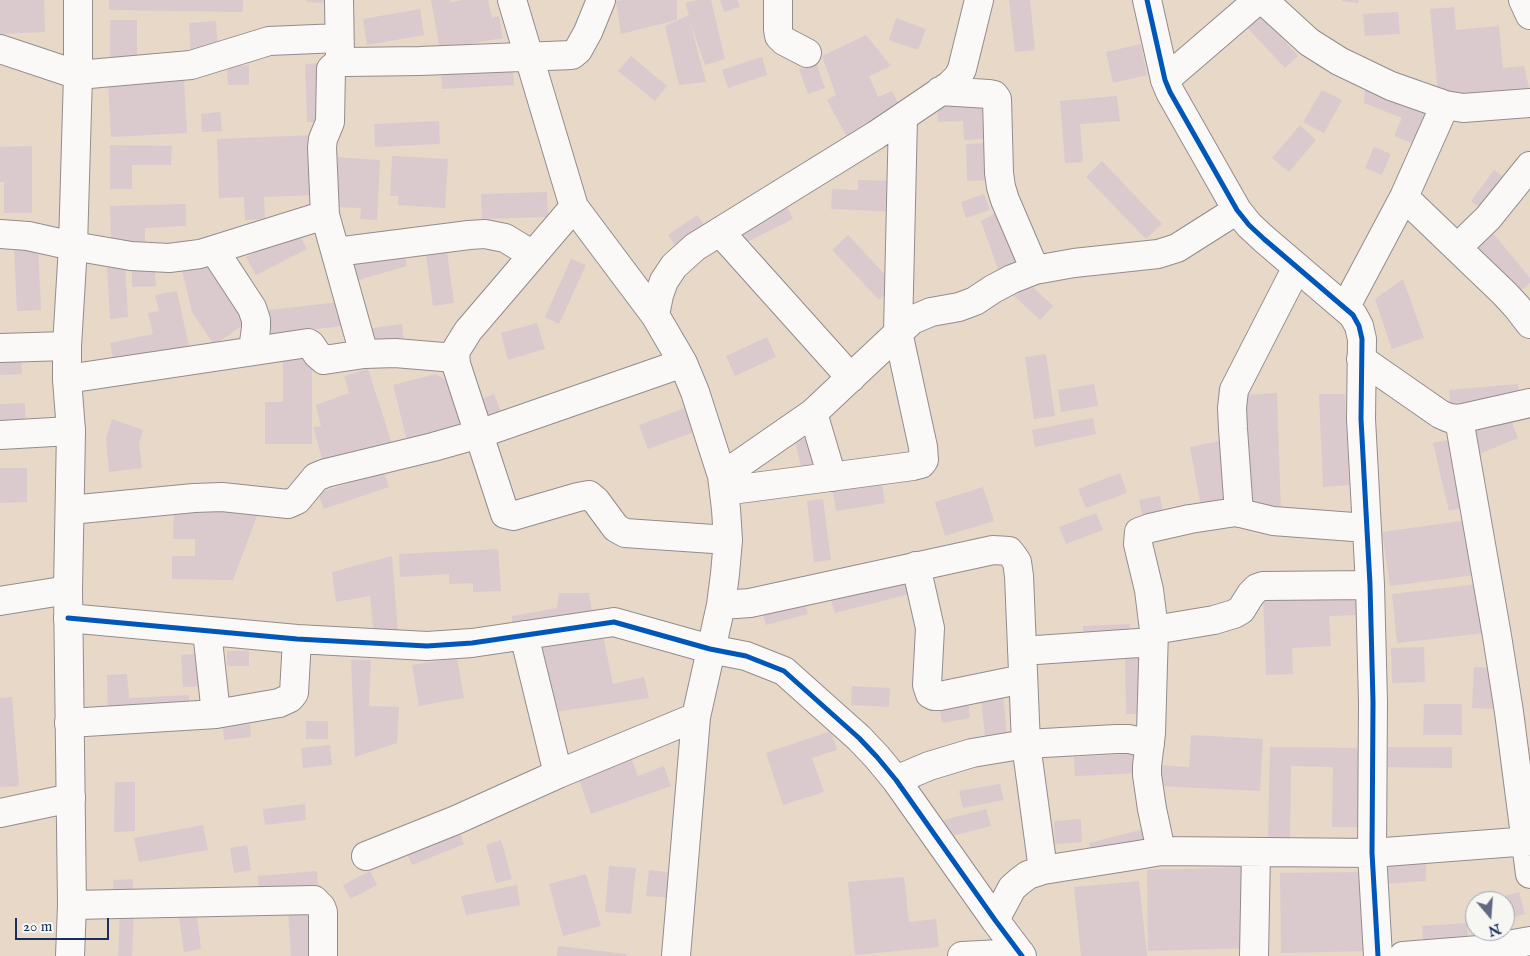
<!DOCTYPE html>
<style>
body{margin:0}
#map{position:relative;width:1530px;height:956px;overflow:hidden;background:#e7d8c8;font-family:"IM FELL English",serif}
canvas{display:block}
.north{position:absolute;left:1465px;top:891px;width:50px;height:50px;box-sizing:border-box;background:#f6f6f2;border:1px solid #9ea6b7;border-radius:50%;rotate:162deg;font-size:14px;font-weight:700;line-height:20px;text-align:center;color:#1b2f5e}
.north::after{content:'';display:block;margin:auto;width:18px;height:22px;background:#626a83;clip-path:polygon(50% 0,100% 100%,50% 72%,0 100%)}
.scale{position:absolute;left:15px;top:918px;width:94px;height:22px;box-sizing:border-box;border:2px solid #1b2f5e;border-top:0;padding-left:6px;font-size:15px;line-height:18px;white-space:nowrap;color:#1b2f5e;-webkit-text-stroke:4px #f6f6f2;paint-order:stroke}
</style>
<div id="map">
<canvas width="1530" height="956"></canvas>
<div class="north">N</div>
<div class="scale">20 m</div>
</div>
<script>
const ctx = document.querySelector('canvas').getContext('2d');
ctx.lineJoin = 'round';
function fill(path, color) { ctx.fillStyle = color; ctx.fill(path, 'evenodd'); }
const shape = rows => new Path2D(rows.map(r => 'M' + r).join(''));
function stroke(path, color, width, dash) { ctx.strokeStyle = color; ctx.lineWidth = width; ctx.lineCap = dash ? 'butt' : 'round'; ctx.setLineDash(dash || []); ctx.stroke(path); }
fill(shape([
 [0,0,44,0,45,32,0,34],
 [109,0,243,0,243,12,109,10],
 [307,0,328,0,328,3,307,2],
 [431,0,450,0,451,2,463,0,488,0,492,18,499,16,503,38,440,49],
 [622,0,677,0,677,20,621,34,616,1],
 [697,0,711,0,725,59,705,65,690,22,706,82,679,85,665,26,689,15,685,3],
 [720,0,737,0,740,7,724,12],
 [1009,0,1030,0,1035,50,1015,52],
 [1342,0,1359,0,1358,3,1342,1],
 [1454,7,1456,30,1499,26,1503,68,1524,66,1530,92,1439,102,1430,9],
 [420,9,424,35,367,45,363,19],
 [1256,9,1298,56,1285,68,1242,22],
 [1398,12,1400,34,1365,36,1363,14],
 [896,18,926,29,918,50,889,40],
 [110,20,137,20,137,64,110,64],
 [216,21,218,53,191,55,189,23],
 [866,35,891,66,869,76,878,97,892,91,903,113,848,139,827,100,836,95,822,56],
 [1141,44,1147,75,1113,83,1106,52],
 [631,56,667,86,655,101,618,71],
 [762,57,767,75,728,88,722,70],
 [816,62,825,88,808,94,799,69],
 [325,63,327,122,307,122,305,64],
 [512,63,514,85,442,89,441,68],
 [249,65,249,85,228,85,227,67],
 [184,78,187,133,111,137,108,82],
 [1365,85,1433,113,1419,146,1394,136,1402,118,1364,103],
 [1322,90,1342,100,1324,133,1303,122],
 [1117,96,1120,121,1080,124,1083,162,1065,163,1060,101],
 [985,102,987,139,964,140,963,121,938,122,937,104],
 [220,112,222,131,202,132,201,114],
 [439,121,440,144,375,147,374,124],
 [1300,125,1316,140,1289,172,1272,158],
 [315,135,317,195,264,197,265,219,245,220,244,197,219,198,217,139],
 [986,143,987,180,967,181,966,144],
 [110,145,172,146,171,165,132,165,132,189,110,189],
 [32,146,32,213,4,213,4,182,0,182,0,147],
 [1374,147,1391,154,1382,175,1365,168],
 [392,156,448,159,445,208,398,205,398,196,390,196],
 [338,157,380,160,377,220,360,219,361,208,336,207],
 [1102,161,1162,224,1146,239,1086,177],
 [1494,170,1512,183,1489,214,1471,201],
 [858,180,898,181,897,212,831,209,832,189,858,190],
 [547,192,548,217,482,219,481,194],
 [984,194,990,210,966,218,961,202],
 [186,204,186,226,145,228,145,245,111,245,110,206],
 [786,205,793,219,747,242,736,230],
 [999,211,1021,267,1001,278,981,221],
 [697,215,706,227,677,248,668,235],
 [297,230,307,249,256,275,246,257],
 [1492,232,1530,278,1530,283,1516,294,1476,246],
 [848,235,895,285,879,300,832,250],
 [446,245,454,303,433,306,425,248],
 [38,247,41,310,17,311,14,248],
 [403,249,407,266,355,281,351,264],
 [571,259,586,265,559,324,545,317],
 [125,264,128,317,110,319,107,265],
 [181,266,214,268,249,321,214,345,192,312],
 [155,268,156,286,132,287,132,269],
 [1023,278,1053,306,1040,320,1010,292],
 [1403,279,1424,338,1392,349,1375,299],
 [177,291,189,347,114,364,110,343,153,334,148,313,159,311,155,295],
 [340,302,343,326,262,335,260,311],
 [537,323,545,349,508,360,501,333],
 [402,324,404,343,369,348,366,329],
 [767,337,776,357,735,376,726,356],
 [21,352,22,374,0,375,0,353],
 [283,354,312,354,312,444,265,444,265,402,283,402],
 [1046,354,1055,416,1034,419,1025,357],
 [368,369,394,450,325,469,313,427,321,426,316,405,349,393,344,376],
 [436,374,453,385,465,430,408,445,393,385],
 [1094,384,1098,406,1061,412,1058,390],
 [1518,384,1520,405,1451,411,1449,390],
 [1277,393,1281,515,1250,516,1246,395],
 [494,394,503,417,484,425,475,402],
 [1319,394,1345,394,1349,485,1323,487],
 [25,403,26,426,0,427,0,404],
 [685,408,694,432,648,449,639,425],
 [1509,415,1518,438,1477,455,1468,431],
 [1093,418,1096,434,1035,447,1032,430],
 [112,419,143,430,139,443,142,468,109,472,106,439],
 [818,436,826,474,804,479,795,441],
 [1453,439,1469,506,1449,511,1433,443],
 [1219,441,1231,506,1202,512,1190,447],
 [0,468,27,468,27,502,0,503],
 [384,472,389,487,324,509,318,493],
 [1120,473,1127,493,1086,508,1078,489],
 [882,482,885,503,836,511,833,491],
 [983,487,994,521,945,536,935,502],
 [1160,496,1164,519,1144,522,1139,500],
 [823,499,831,560,814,562,807,501],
 [174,507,260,508,233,580,172,579,172,556,195,556,195,539,173,539],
 [1096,513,1103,530,1066,544,1059,527],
 [1476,519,1483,574,1390,586,1382,532],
 [498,549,501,591,473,592,473,583,449,584,449,574,400,577,399,554],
 [392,556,398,633,374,636,370,596,336,602,332,572],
 [917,573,921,591,835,613,830,595],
 [1478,584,1484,633,1397,643,1392,594],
 [1357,591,1358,615,1329,616,1331,646,1292,648,1293,674,1266,675,1263,595],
 [559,593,589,593,592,613,512,626,512,616,557,608],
 [804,598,808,614,766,625,761,609],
 [1130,624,1130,641,1084,643,1083,626],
 [603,636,613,684,644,677,649,698,549,713,532,648],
 [1424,647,1425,682,1392,683,1391,648],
 [227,651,249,651,249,666,227,666],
 [1125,652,1147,652,1148,714,1126,714],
 [203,653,205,686,183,687,181,655],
 [457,658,464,698,419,706,412,665],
 [351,660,371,660,369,706,399,707,397,743,355,757],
 [1474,667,1498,668,1496,709,1472,708],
 [127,674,129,698,189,695,189,711,108,715,107,675],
 [852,686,890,688,889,707,851,705],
 [1003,694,1008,745,986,748,981,696],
 [12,697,19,786,0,787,0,698],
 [968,700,970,718,942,723,939,704],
 [1424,704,1462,704,1462,735,1423,735],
 [306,721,328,721,328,739,306,739],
 [250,724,251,737,224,740,223,727],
 [831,731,837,750,812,758,824,792,783,805,766,753],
 [1191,735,1263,739,1260,791,1158,786,1159,765,1189,767],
 [330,745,332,765,303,768,301,748],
 [1270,747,1366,748,1365,827,1332,827,1333,767,1291,766,1290,840,1268,839],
 [1388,747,1452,747,1452,768,1388,767],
 [629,752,638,776,664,766,671,786,591,814,576,771],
 [1145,753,1146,773,1075,776,1074,757],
 [115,782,135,782,135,831,114,832],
 [1000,784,1004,800,963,808,959,791],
 [305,804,306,820,265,825,263,809],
 [986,809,991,826,948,837,944,820],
 [1081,819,1082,842,1055,844,1054,821],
 [203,825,208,850,139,862,134,838],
 [1148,828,1153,847,1093,861,1089,843],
 [459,832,464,844,412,865,407,854],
 [501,840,512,879,496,883,486,845],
 [247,845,251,870,234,873,230,848],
 [1426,862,1426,881,1382,884,1382,865],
 [609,866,636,868,631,914,605,912],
 [1249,867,1250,948,1148,951,1147,870],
 [649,870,678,873,675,898,646,896],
 [317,871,318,889,259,894,258,876],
 [370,871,377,885,350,899,343,885],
 [1365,872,1367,951,1281,953,1280,873],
 [586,874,601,926,563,936,549,884],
 [904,877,909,922,936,919,939,947,855,955,848,882],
 [133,879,133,897,114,898,113,880],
 [1139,881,1147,956,1081,956,1074,887],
 [517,885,520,905,466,915,461,896],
 [1519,892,1525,914,1505,919,1505,901,1490,900],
 [1475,905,1475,923,1470,906],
 [196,908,201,949,184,952,178,911],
 [312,909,314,956,291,956,288,910],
 [120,913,134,913,132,956,118,956],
 [1467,923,1469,947,1424,950,1422,926],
 [558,946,627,954,626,956,557,956]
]), '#dacacd');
const minor = shape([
 [339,0,340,56,343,61,346,62,420,61,572,55,578,50,588,32,601,0],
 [512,0,574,207,655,315,683,363,695,392,722,476,726,509,728,540,725,574,721,605,696,717,676,956],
 [778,0,778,29,779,36,784,41,807,53],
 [1147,0,1165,80,1170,92,1237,210,1249,225,1264,239,1353,315,1359,326,1362,339,1361,419,1370,585,1373,702,1372,853,1378,956],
 [1263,0,1309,42,1339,61,1391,86,1445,105,1463,108,1530,103],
 [0,49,78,75,191,65,269,41,339,38],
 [342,59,331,69,330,122,323,139,322,147,325,215,364,354],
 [1165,80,1258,0],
 [940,91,989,94,994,95,997,99,999,173,1001,187,1005,200,1035,270],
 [1404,197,1505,294,1517,307,1530,324],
 [574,207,468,331,458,347,455,352,456,364,505,514,513,516,578,497,589,495,596,501,616,528,625,533,728,540],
 [720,232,851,378],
 [0,234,28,236,73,246,131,256,169,258,200,254,325,215],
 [1457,248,1488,218,1530,166],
 [214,250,252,308,256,320,256,328,253,350],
 [336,252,469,235,485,234,505,238,533,255],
 [1345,308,1404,197,1445,105],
 [655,315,659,295,664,281,674,266,695,247,876,135,950,85,958,77,962,69,979,0],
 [0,348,67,346],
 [1361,359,1440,414,1449,418,1459,419,1530,403],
 [67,379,308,343,311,345,317,354,324,360,364,354,395,353,455,358],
 [813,413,832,477],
 [1459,419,1497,636,1509,712,1530,874],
 [0,435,71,431],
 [722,476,813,413,912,320,931,312,959,307,975,301,993,289,1012,279,1035,270,1074,263,1158,254,1177,248,1237,210],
 [724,491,913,466,921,464,924,460,923,447,898,332,903,117],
 [70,510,194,498,222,497,288,504,297,500,316,477,326,473,433,447,479,434,683,363],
 [1239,513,1233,429,1232,408,1234,390,1297,267],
 [916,566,930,628,927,685,930,694,934,696,940,696,1023,679],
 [0,601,68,590],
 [721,605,750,603,993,550,1009,551,1013,556,1017,562,1019,576,1026,744,1043,870],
 [68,618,297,639,427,646,472,643,614,622,710,649,746,656,784,671,859,738,877,757,896,780,995,920,1022,956],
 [1154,630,1214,620,1234,614,1241,610,1251,594,1257,588,1263,586,1370,585],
 [207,631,216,714],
 [524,635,558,774],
 [1022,651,1153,642],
 [69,723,216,714,279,703,290,698,294,693,297,639],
 [896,780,929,766,972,753,1026,744,1116,739,1129,739,1150,744],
 [0,813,71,798],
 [1161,851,1152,809,1147,775,1147,766,1151,733,1154,630,1149,590,1138,544,1139,532,1150,528,1190,519,1236,512,1273,521,1367,528],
 [366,856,456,820,558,774,696,717],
 [72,905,314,900,321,907,323,912,323,956],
 [995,920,1012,888,1020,881,1028,875,1043,870,1138,855,1161,851,1372,853,1530,841],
 [962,956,1020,953],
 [1254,956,1256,852],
 [1403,956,1479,950,1530,941]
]);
const tertiary = shape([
 [1523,0,1530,15],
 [70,956,72,905,68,590,71,431,67,379,67,346,73,246,78,75,78,0]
]);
stroke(minor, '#928d8d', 30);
stroke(tertiary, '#928d8d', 30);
stroke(minor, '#fbf9f7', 28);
stroke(tertiary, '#fbf9f7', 28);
stroke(shape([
 [1147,0,1165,80,1170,92,1237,210,1249,225,1264,239,1353,315,1359,326,1362,339,1361,419,1370,585,1373,702,1372,853,1378,956],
 [68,618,297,639,427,646,472,643,614,622,710,649,746,656,784,671,859,738,877,757,896,780,995,920,1022,956]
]), '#0057b8', 5);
</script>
